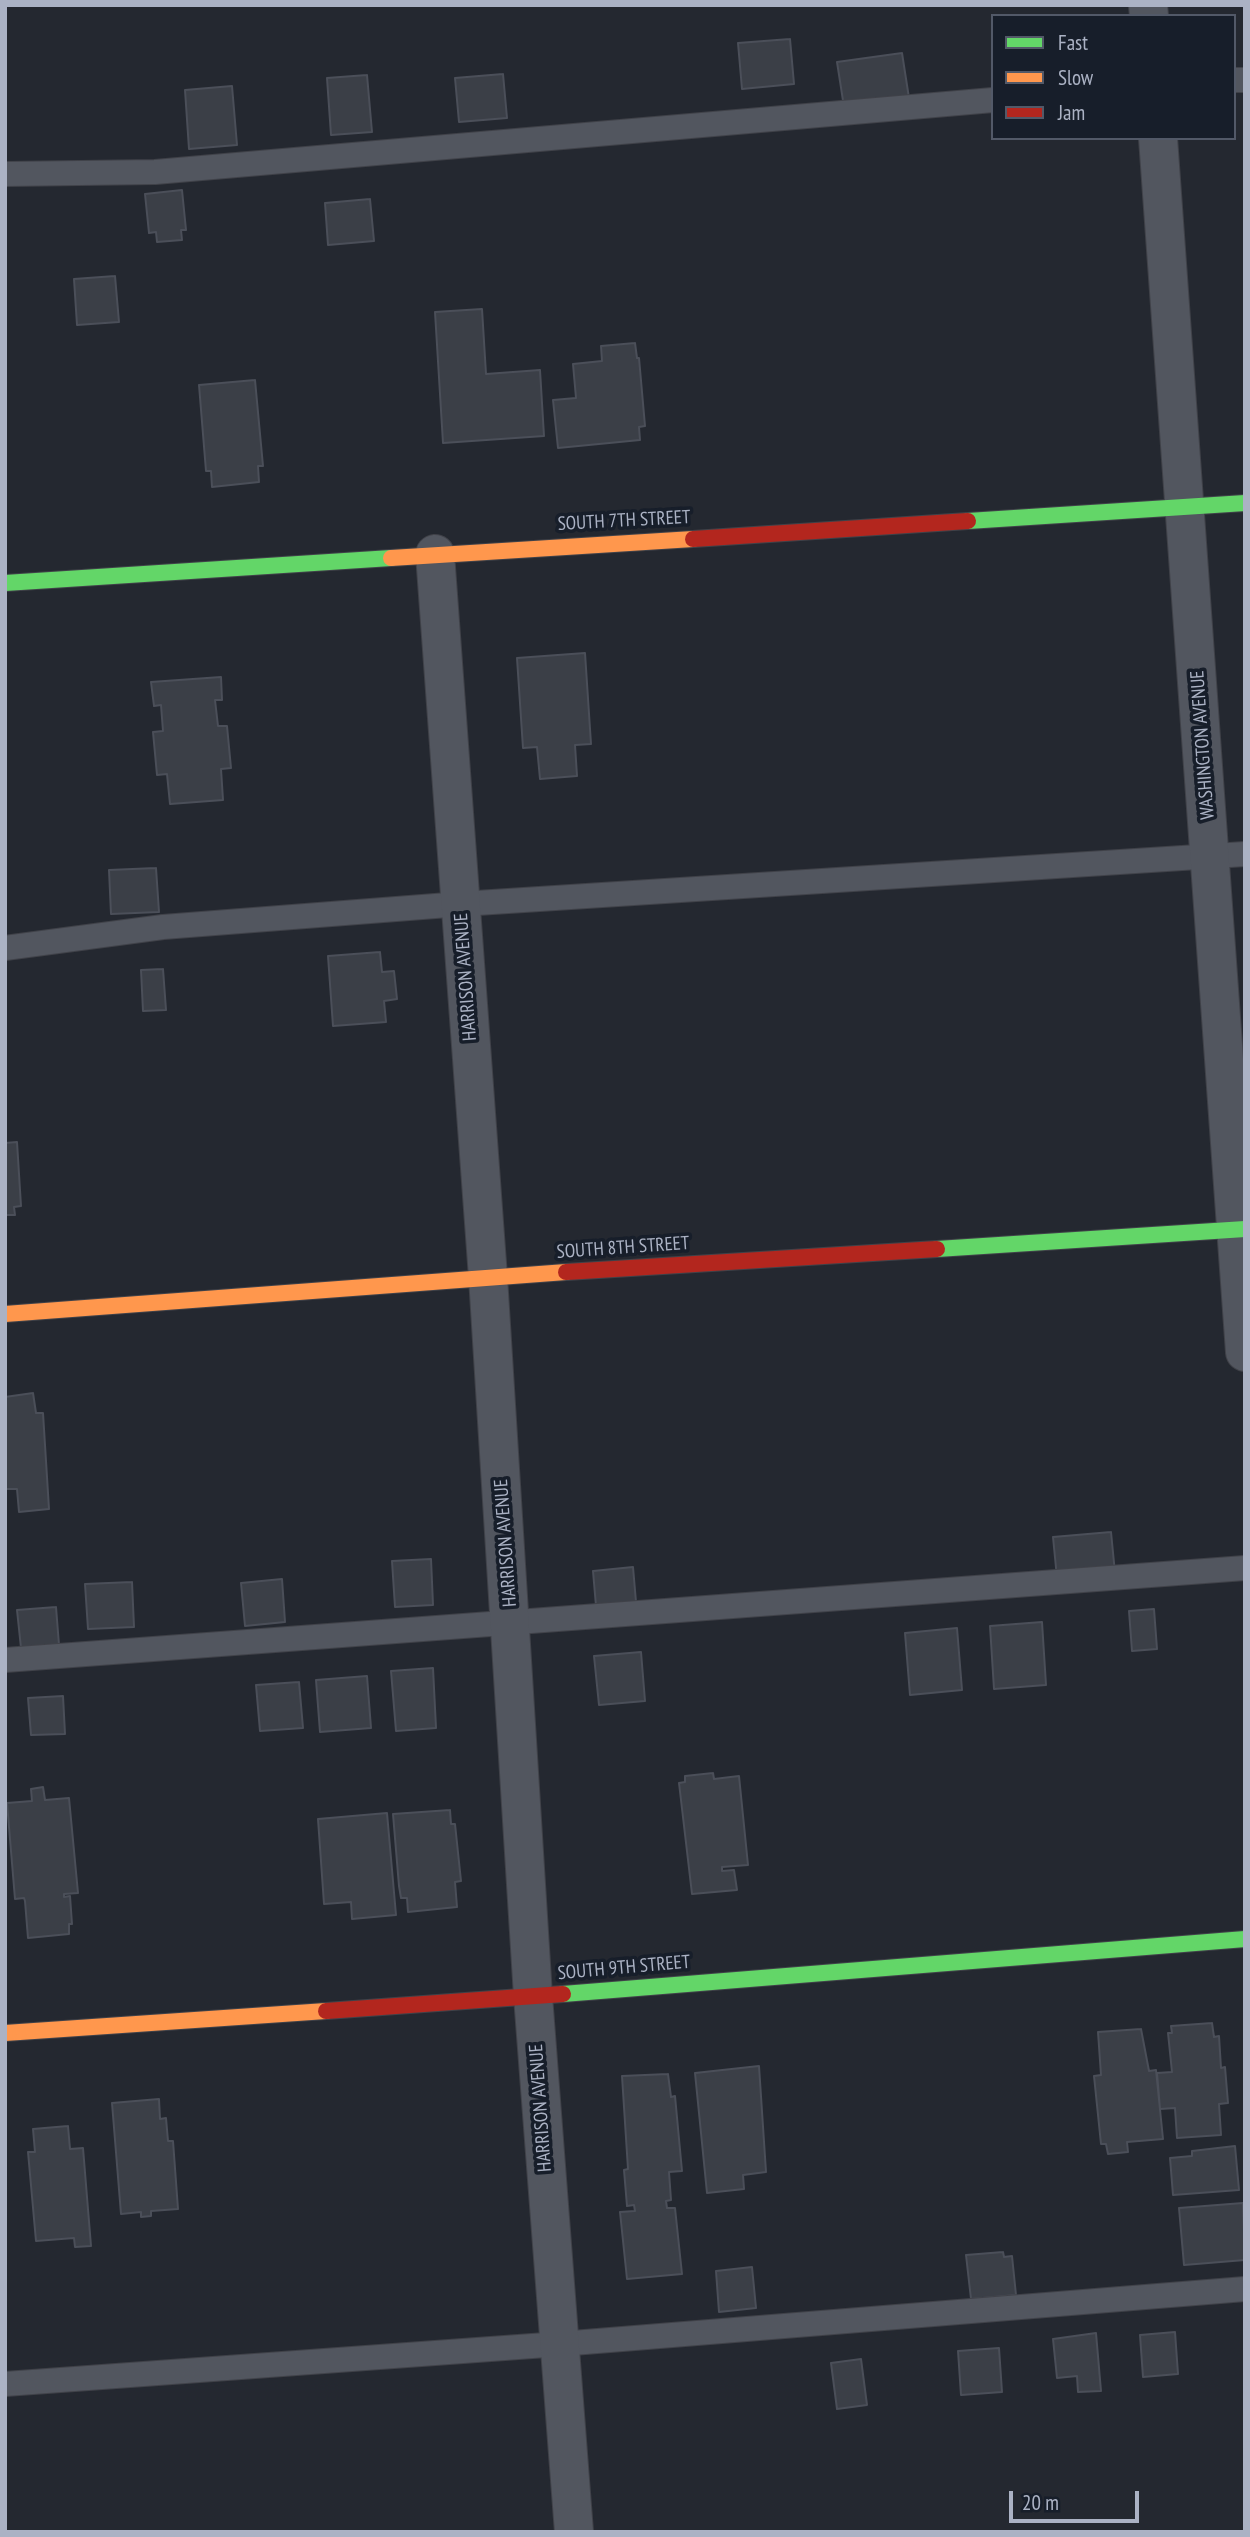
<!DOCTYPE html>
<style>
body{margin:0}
#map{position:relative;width:1250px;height:2537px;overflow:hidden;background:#242830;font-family:"PT Sans Narrow",sans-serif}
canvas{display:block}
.frame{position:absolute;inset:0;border:7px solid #abb2c4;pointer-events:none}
.legend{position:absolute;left:991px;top:14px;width:245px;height:126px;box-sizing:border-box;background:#171e2a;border:2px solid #525968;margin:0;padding:9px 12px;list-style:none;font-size:21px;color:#abb2c4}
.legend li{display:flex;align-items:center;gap:14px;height:35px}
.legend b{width:35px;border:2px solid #525968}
.scale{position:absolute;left:1009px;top:2491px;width:130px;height:32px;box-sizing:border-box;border:4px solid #abb2c4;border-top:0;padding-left:9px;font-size:21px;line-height:24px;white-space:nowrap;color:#abb2c4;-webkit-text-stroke:5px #171e2a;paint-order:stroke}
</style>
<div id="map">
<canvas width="1250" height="2537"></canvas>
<div class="frame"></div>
<ul class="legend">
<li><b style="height:9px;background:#63d668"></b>Fast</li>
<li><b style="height:9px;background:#ff974d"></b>Slow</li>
<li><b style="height:9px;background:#b3261e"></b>Jam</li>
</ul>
<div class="scale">20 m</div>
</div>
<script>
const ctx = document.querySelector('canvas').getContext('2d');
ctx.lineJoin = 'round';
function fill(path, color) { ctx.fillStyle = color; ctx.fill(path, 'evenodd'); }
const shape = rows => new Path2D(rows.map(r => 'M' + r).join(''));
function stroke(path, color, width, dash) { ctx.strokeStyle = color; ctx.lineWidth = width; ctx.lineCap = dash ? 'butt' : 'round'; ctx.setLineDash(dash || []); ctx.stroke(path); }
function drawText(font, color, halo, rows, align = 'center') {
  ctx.font = font + ' "PT Sans Narrow",sans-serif'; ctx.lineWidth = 7; ctx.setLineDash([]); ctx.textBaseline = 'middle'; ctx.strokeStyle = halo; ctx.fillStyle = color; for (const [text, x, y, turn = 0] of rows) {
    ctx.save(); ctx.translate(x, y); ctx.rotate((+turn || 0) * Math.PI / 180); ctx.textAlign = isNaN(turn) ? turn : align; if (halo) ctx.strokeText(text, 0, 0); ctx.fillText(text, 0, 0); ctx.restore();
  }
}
const building = shape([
 [790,39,794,84,742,89,738,43,790,39],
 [902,53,909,98,844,107,837,62,902,53],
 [503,74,507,118,459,122,455,78,503,74],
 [367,75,372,132,331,135,327,78,367,75],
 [232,86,237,145,189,149,185,90,232,86],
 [182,190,186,230,181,230,182,240,157,242,156,232,149,233,145,194,182,190],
 [370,199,374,241,328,245,325,203,370,199],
 [115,276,119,322,77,325,74,279,115,276],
 [482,309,486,374,540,370,544,436,443,443,435,312,482,309],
 [635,343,637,358,639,358,645,426,639,427,640,440,558,448,553,400,576,398,573,364,602,361,601,346,635,343],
 [255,380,263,466,258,466,259,482,212,487,211,471,206,471,199,385,255,380],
 [585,653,591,744,575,745,577,776,540,779,537,747,523,748,517,658,585,653],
 [221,677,222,700,215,700,218,726,227,726,231,768,221,769,223,800,170,804,167,774,157,775,153,732,163,731,161,705,154,706,151,682,221,677],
 [156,868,159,912,111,914,109,870,156,868],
 [380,952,382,972,394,971,397,999,384,1001,386,1022,333,1026,328,956,380,952],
 [163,969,166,1010,143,1011,141,970,163,969],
 [17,1142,21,1206,14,1207,15,1215,5,1215,5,1143,17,1142],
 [33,1393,36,1413,43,1413,49,1509,19,1512,17,1489,5,1489,5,1397,33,1393],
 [1111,1532,1115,1573,1057,1578,1053,1537,1111,1532],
 [431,1559,433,1605,395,1607,392,1561,431,1559],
 [633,1567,636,1602,596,1606,593,1571,633,1567],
 [282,1579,285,1622,245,1626,241,1583,282,1579],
 [132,1582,134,1627,88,1629,85,1584,132,1582],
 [56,1607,59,1645,21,1648,17,1610,56,1607],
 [1154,1609,1157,1649,1132,1651,1129,1611,1154,1609],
 [1042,1622,1046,1685,994,1689,990,1626,1042,1622],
 [957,1628,962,1690,910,1695,905,1633,957,1628],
 [641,1652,645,1701,599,1705,594,1656,641,1652],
 [433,1668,436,1728,396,1731,391,1671,433,1668],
 [367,1676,371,1728,320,1732,316,1680,367,1676],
 [299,1682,303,1728,260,1731,256,1685,299,1682],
 [63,1696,65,1734,31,1735,28,1698,63,1696],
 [713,1773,714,1779,739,1776,748,1865,722,1867,722,1871,734,1870,737,1890,692,1894,679,1783,685,1782,685,1776,713,1773],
 [43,1787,45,1800,69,1798,78,1893,64,1894,64,1897,70,1896,72,1924,69,1924,69,1934,28,1938,25,1901,24,1898,15,1899,7,1803,32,1801,31,1789,43,1787],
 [450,1810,451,1824,455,1824,461,1881,455,1882,457,1907,408,1912,407,1898,401,1898,399,1886,393,1814,450,1810],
 [387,1813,396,1915,352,1919,351,1902,324,1904,318,1819,387,1813],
 [1212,2023,1214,2037,1219,2036,1221,2068,1225,2067,1228,2103,1219,2104,1221,2135,1177,2138,1175,2108,1160,2109,1157,2073,1172,2072,1168,2033,1172,2033,1171,2026,1212,2023],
 [1141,2029,1149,2071,1156,2070,1163,2139,1127,2142,1128,2152,1108,2154,1106,2144,1101,2144,1094,2076,1101,2075,1098,2032,1141,2029],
 [759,2066,766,2172,743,2175,744,2189,707,2193,695,2073,759,2066],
 [668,2074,671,2097,675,2096,682,2171,669,2172,671,2200,666,2201,667,2208,675,2208,682,2274,627,2279,620,2212,635,2211,634,2205,627,2206,624,2170,628,2169,622,2076,668,2074],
 [159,2099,160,2119,166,2118,168,2141,173,2141,178,2209,151,2211,151,2216,141,2217,141,2212,121,2214,112,2103,159,2099],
 [68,2126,70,2149,83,2148,91,2246,75,2247,74,2238,36,2241,28,2152,35,2152,33,2129,68,2126],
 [1235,2146,1239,2190,1173,2195,1170,2158,1192,2156,1192,2151,1235,2146],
 [1243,2203,1245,2260,1184,2265,1179,2208,1243,2203],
 [1003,2252,1004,2257,1012,2256,1016,2295,971,2299,966,2255,1003,2252],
 [752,2267,756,2308,719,2312,716,2271,752,2267],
 [1175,2332,1178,2374,1143,2377,1140,2335,1175,2332],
 [1096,2333,1101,2391,1078,2392,1077,2376,1057,2378,1053,2339,1096,2333],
 [999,2348,1002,2392,961,2395,958,2351,999,2348],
 [861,2359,867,2405,837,2409,831,2363,861,2359]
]);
fill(building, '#3b3f47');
stroke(building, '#4b4f59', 2);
const lane = shape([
 [1234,80,1245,80],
 [5,174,155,172,993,100],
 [5,948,163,927,461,904,1245,854],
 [5,1660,1245,1568],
 [5,2384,560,2344,1245,2289]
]);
const street = shape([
 [1148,5,1149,16],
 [1158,138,1245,1352],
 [435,554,488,1277,533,1996,574,2532]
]);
const fast = shape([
 [968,521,1245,503],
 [5,583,391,558],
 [937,1249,1245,1229],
 [563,1994,1245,1939]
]);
const slow = shape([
 [391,558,693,539],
 [5,1314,566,1272],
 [5,2033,326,2011]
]);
const jam = shape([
 [693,539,968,521],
 [566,1272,937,1249],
 [326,2011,563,1994]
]);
stroke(lane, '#404249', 26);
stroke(street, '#404249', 40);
stroke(fast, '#404249', 18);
stroke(slow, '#404249', 18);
stroke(jam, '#404249', 18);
stroke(lane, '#52565f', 24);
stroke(street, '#52565f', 38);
stroke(fast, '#63d668', 16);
stroke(slow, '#ff974d', 16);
stroke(jam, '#b3261e', 16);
drawText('19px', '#abb2c4', '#171e2a', [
 ["SOUTH 7TH STREET",624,521,-3],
 ["WASHINGTON AVENUE",1203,745,-94],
 ["HARRISON AVENUE",466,977,-94],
 ["SOUTH 8TH STREET",623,1248,-4],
 ["HARRISON AVENUE",506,1543,-94],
 ["SOUTH 9TH STREET",624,1968,-5],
 ["HARRISON AVENUE",541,2108,-94]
]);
</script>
